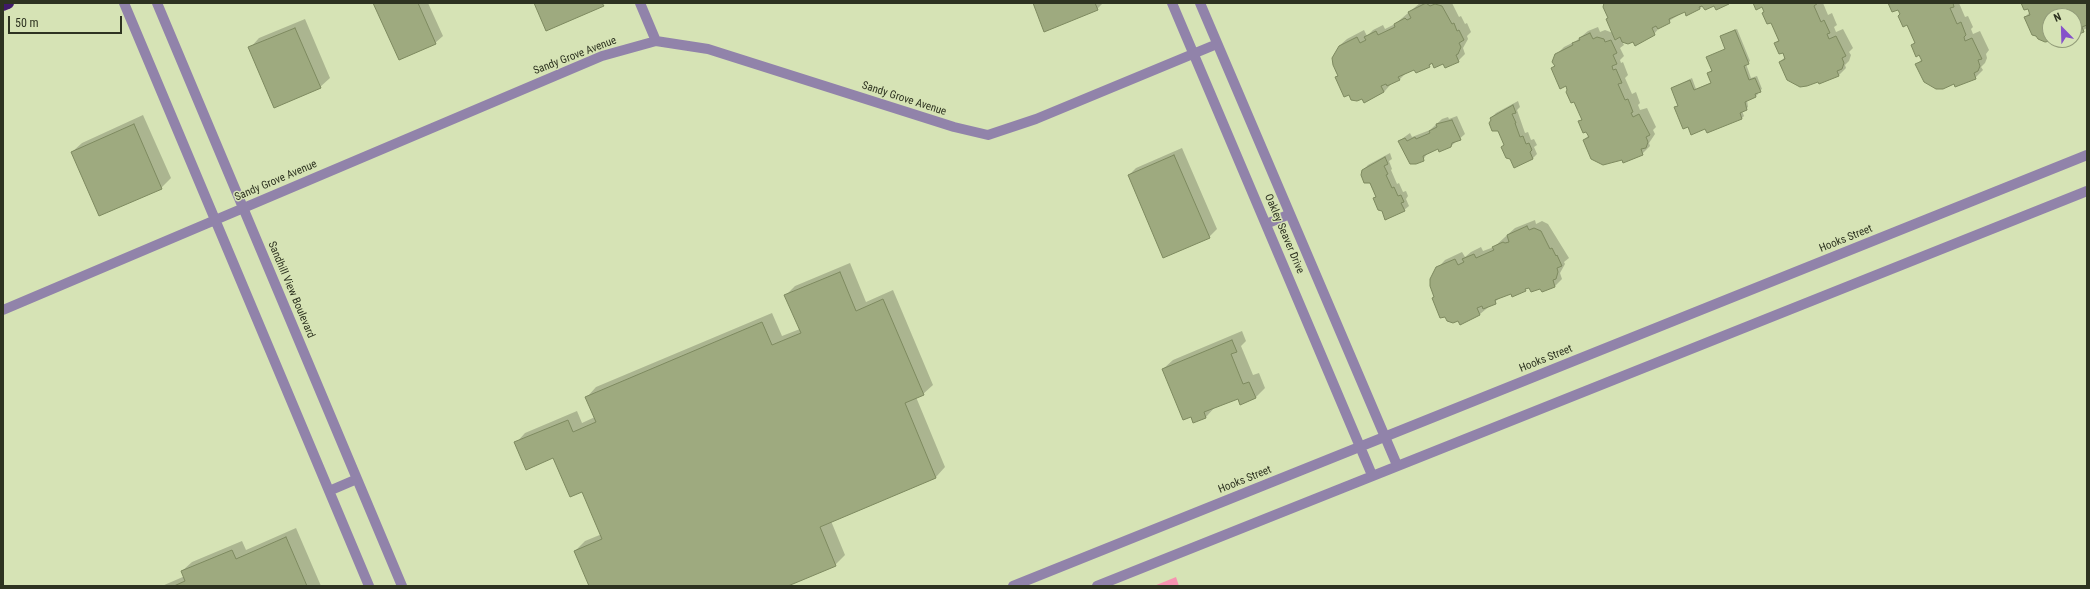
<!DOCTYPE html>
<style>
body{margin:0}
#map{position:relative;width:2090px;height:589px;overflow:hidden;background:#d6e3b5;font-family:"Roboto Condensed",sans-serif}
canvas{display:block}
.frame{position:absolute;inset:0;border:4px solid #2e3321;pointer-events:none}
.north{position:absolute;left:2042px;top:8px;width:40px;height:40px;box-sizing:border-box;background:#d6e3b5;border:1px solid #939d7a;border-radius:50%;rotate:337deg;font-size:11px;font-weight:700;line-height:16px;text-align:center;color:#2e3321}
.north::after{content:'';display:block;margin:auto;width:14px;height:18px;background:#8652ca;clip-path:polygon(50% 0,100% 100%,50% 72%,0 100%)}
.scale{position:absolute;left:8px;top:16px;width:114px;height:18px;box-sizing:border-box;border:2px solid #2e3321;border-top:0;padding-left:5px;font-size:12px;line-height:14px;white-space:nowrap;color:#2e3321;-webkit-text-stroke:3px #d6e3b5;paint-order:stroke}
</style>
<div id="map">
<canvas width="2090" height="589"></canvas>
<div class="frame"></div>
<div class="north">N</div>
<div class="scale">50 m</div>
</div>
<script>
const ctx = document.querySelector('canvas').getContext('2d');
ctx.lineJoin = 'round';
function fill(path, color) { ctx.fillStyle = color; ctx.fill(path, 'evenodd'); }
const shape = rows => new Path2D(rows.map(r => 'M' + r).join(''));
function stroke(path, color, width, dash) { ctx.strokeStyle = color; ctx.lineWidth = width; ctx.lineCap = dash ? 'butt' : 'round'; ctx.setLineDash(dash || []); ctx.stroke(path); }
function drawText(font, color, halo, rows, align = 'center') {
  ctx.font = font + ' "Roboto Condensed",sans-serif'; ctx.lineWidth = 3; ctx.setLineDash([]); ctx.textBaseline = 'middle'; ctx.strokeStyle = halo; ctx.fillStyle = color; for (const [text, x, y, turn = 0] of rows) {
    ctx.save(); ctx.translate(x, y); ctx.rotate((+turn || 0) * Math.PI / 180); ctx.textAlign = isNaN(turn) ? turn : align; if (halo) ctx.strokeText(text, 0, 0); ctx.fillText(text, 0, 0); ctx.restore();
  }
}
fill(shape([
 [1176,577,1179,586,1154,586]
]), '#f693b1');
fill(shape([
 [375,3,428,3,443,36,435,43],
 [1034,3,1103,3,1097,9],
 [1420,3,1452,3,1459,17,1461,16,1465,24,1467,23,1471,32,1467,36,1468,39,1463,48,1465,54,1458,61,1433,63,1429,66,1407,72,1399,80,1391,84,1384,92,1365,102,1363,98,1336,77,1339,75,1339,46,1347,39,1364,30,1367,36,1373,30,1383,25,1385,29,1395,24],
 [1605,3,1729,3,1703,5,1700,9,1685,11,1661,26,1654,34,1633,40,1622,41,1624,45,1620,48,1624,56,1620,60,1621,63,1623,62,1628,75,1625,78,1632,94,1636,92,1640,103,1638,105,1640,110,1647,108,1656,127,1653,130,1655,134,1649,143,1650,146,1642,154,1622,159,1584,140,1589,135,1579,122,1583,118,1566,85,1552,68,1555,65,1556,55,1564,47,1576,41,1588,31,1598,27,1600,32,1605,30,1613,33],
 [1754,3,1823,3,1828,15,1832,13,1837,25,1834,27,1836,32,1843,29,1853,48,1849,52,1851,55,1849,61,1845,65,1846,68,1839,75,1819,83,1818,81,1780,62,1785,57,1776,43,1779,39,1763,6],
 [1889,3,1959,3,1965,17,1968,16,1973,27,1971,29,1973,34,1980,31,1989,50,1986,54,1987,58,1985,63,1981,67,1983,70,1975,78,1955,83,1917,64,1922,59,1912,45,1915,42,1899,9],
 [2023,3,2087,3,2087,28,2074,35,2074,16,2050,16,2050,40,2054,40,2045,41,2033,35,2025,17,2030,12,2028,7],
 [305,19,330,78,320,87,250,48,259,38],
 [1737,29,1750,61,1746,64,1751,78,1757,76,1762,89,1757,92,1758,94,1756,96,1747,100,1748,107,1742,111,1744,116,1742,118,1706,128,1688,126,1675,108,1679,105,1672,88,1692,78,1696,89,1712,82,1708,73,1712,70,1707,58,1726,49,1721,36],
 [1518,101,1520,107,1517,110,1525,133,1528,132,1531,140,1534,139,1537,145,1534,147,1537,154,1532,159,1510,158,1502,147,1505,144,1491,118,1496,113],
 [143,115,171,178,161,188,72,152,82,143],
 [1457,116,1465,134,1450,147,1438,148,1428,152,1423,160,1399,141,1410,133,1412,137,1430,130,1442,119,1448,117,1449,119],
 [1182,148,1217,229,1209,237,1129,175,1136,168],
 [1390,153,1392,159,1389,161,1392,169,1391,170,1397,184,1399,183,1403,192,1406,191,1408,196,1406,199,1409,206,1404,210,1382,210,1374,199,1376,196,1363,170,1368,165],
 [1535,220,1536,224,1542,221,1548,224,1569,258,1564,262,1565,264,1560,273,1562,279,1555,286,1543,291,1541,287,1529,287,1513,296,1511,292,1502,296,1480,314,1458,320,1433,298,1435,296,1431,279,1433,273,1445,260,1462,252,1465,257,1471,252,1481,247,1483,251,1494,247,1515,228],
 [850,263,866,302,893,290,933,385,923,394,916,397,945,467,936,477,831,521,845,555,835,565,785,586,590,586,575,551,585,541,602,534,583,490,554,457,516,443,525,433,577,411,582,423,595,417,587,397,596,387,772,313,782,336,800,329,786,295,795,286],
 [1242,331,1246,341,1241,346,1253,375,1259,373,1265,388,1256,397,1241,404,1238,397,1215,407,1206,417,1194,422,1163,369,1173,360],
 [296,528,321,586,162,586,185,576,182,571,192,562,242,541,246,550]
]), '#0003');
const building = shape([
 [373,3,418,3,436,44,399,60,373,3],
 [534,3,602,3,604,6,546,31,534,3],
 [1033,3,1095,3,1098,10,1044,32,1033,3],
 [1426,3,1430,6,1435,4,1442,6,1452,24,1454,23,1457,31,1459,30,1464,40,1459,43,1461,47,1458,54,1456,55,1459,62,1445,68,1443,64,1434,68,1432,63,1429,65,1430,67,1416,73,1414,70,1398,77,1400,80,1387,86,1386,84,1381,86,1384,92,1364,103,1362,99,1357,101,1351,100,1349,95,1344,97,1335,77,1338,76,1333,65,1332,58,1339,46,1357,37,1360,43,1366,40,1364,37,1376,31,1378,35,1395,27,1394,24,1405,18,1407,20,1411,18,1408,12,1426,3],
 [1604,3,1729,3,1729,4,1716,10,1714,6,1705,10,1702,6,1699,7,1700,9,1686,16,1685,12,1669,19,1670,23,1658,29,1656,26,1652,28,1655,35,1635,46,1633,42,1628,44,1622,42,1620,37,1615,40,1606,19,1608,18,1603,7,1604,3],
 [1753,3,1818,3,1814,6,1821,22,1824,20,1830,33,1827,34,1829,39,1836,36,1846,56,1842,58,1844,63,1842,69,1837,71,1839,76,1819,84,1818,82,1807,86,1800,87,1787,80,1779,62,1785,59,1783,53,1779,54,1774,43,1779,41,1771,23,1767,24,1762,13,1764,12,1762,7,1756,10,1753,3],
 [1888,3,1953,3,1954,7,1950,8,1957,24,1961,22,1966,35,1964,37,1965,41,1972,38,1982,59,1978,60,1980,66,1978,71,1974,73,1976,79,1955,87,1954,84,1943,89,1936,89,1924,82,1915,64,1922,61,1919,55,1916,57,1911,45,1915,43,1907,25,1903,27,1898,16,1900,14,1898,10,1892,12,1888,3],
 [2021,3,2087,3,2087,25,2082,27,2084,32,2074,36,2074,16,2050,16,2050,40,2056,40,2045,42,2038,39,2036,36,2032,35,2024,17,2030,15,2028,9,2024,10,2021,3],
 [295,28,321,88,274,108,248,47,295,28],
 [1735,30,1749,64,1744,66,1749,80,1755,78,1761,92,1755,94,1756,97,1745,102,1747,110,1740,113,1742,119,1707,133,1705,129,1691,135,1688,127,1683,129,1674,107,1678,106,1671,88,1690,80,1694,90,1711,83,1707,73,1712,71,1706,57,1725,49,1720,36,1735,30],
 [1590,33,1593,39,1597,37,1604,39,1605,42,1611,40,1617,53,1613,55,1617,64,1612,66,1613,70,1616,69,1622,83,1618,84,1625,100,1628,99,1633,112,1631,113,1633,117,1639,114,1650,135,1646,137,1648,142,1646,148,1641,149,1643,155,1623,163,1622,160,1603,165,1591,159,1583,140,1589,137,1586,132,1583,133,1578,121,1582,120,1574,102,1571,103,1566,92,1567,90,1566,86,1560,89,1551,68,1555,66,1552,62,1555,54,1573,45,1572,43,1580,40,1579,38,1590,33],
 [1513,105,1516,113,1512,114,1516,123,1515,123,1520,137,1523,136,1526,144,1529,143,1532,150,1530,152,1533,159,1514,168,1510,159,1506,158,1501,147,1504,145,1498,131,1492,131,1489,123,1491,120,1490,118,1513,105],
 [1452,120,1461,140,1452,143,1451,147,1439,152,1438,149,1423,156,1424,161,1416,164,1410,164,1398,141,1405,138,1407,141,1415,137,1416,139,1430,133,1429,131,1437,127,1436,124,1452,120],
 [134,124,162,189,99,216,71,152,134,124],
 [1174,155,1210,238,1163,258,1128,175,1174,155],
 [1385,157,1388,164,1384,166,1388,174,1386,175,1392,188,1394,187,1398,196,1401,195,1404,202,1401,203,1405,211,1385,220,1382,211,1378,210,1373,198,1376,197,1370,183,1364,183,1361,175,1362,170,1385,157],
 [1527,226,1529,230,1534,228,1541,231,1550,249,1552,248,1556,256,1557,255,1562,266,1557,268,1558,272,1556,279,1553,280,1555,287,1542,292,1540,289,1531,292,1529,288,1525,289,1526,291,1512,297,1511,294,1495,300,1496,304,1483,309,1482,306,1477,308,1480,315,1460,325,1458,321,1453,323,1447,321,1445,317,1440,318,1432,298,1434,297,1430,286,1430,279,1436,267,1455,259,1458,265,1464,262,1462,259,1474,254,1476,258,1494,250,1492,247,1503,242,1505,243,1509,242,1507,235,1527,226],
 [840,272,856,311,883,299,924,395,905,403,936,478,820,527,836,566,788,586,589,586,574,551,602,539,582,492,570,497,553,458,526,470,514,442,568,420,573,432,596,422,585,397,762,322,772,345,801,333,784,295,840,272],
 [1232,340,1237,352,1231,354,1243,384,1249,382,1256,398,1240,405,1238,399,1204,412,1206,418,1193,423,1191,417,1183,420,1162,369,1232,340],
 [286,537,307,586,174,586,185,581,181,571,232,550,236,559,286,537]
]);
fill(building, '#9eaa7f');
stroke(building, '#7d895f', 1);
stroke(shape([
 [124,3,369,586],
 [157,3,402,586],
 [640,3,656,41],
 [1172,3,1372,475],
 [1200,3,1397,465],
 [1266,224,1290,214],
 [3,310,602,56,656,41,708,49,954,127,988,135,1036,119,1217,44],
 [329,491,357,479],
 [1013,586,2087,155],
 [1097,586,2087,191]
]), '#9183aa', 10);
stroke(shape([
 [3,5,8,3]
]), '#401a6b', 12);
drawText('11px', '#2e3321', '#d6e3b5', [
 ["Sandy Grove Avenue",575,56,-21],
 ["Sandy Grove Avenue",904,99,18],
 ["Sandy Grove Avenue",276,181,-23],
 ["Oakley Seaver Drive",1284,234,67],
 ["Hooks Street",1846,239,-22],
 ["Sandhill View Boulevard",291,290,67],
 ["Hooks Street",1546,359,-22],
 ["Hooks Street",1245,480,-22]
]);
</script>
